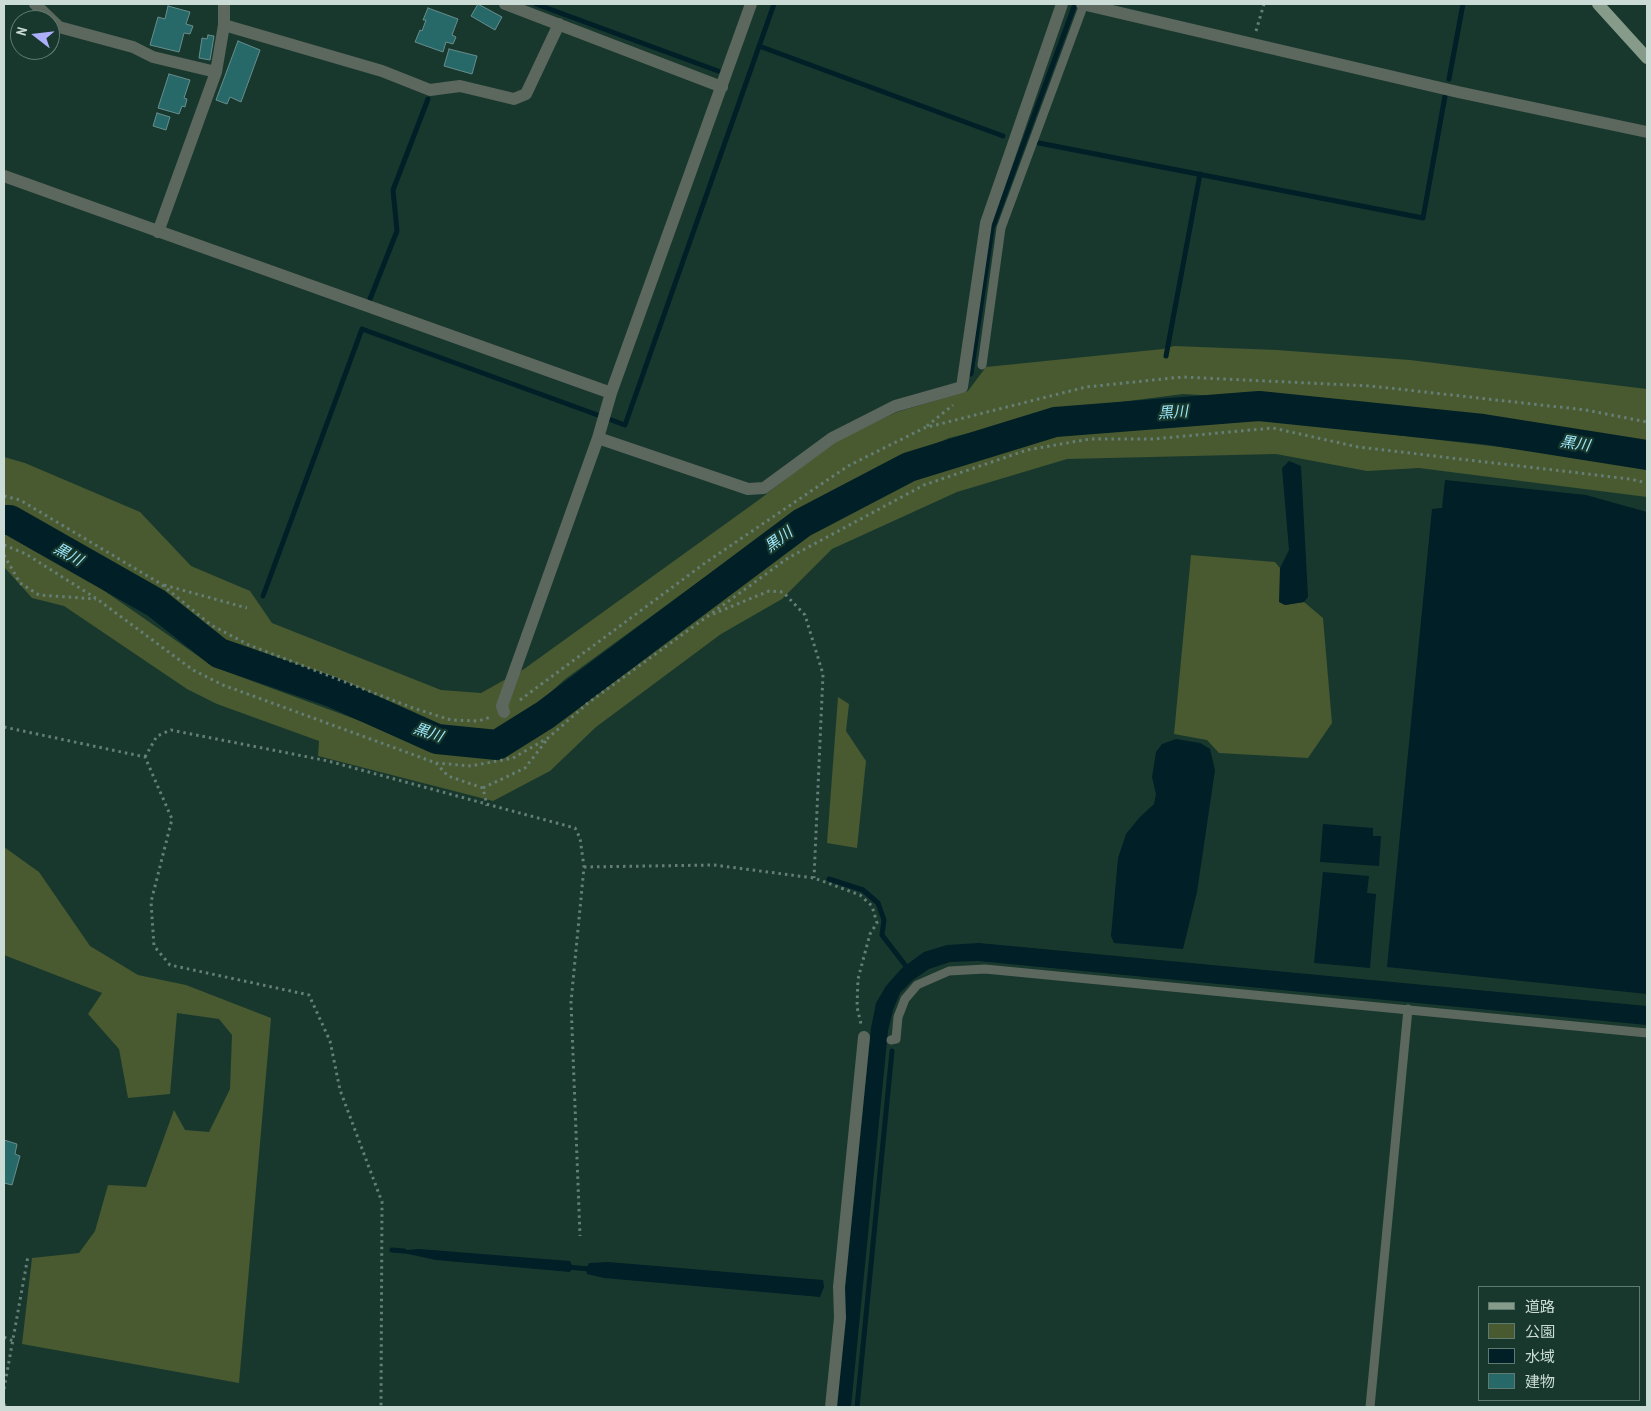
<!DOCTYPE html>
<meta charset="utf-8">
<style>
body{margin:0}
#map{position:relative;width:1651px;height:1411px;overflow:hidden;background:#18382e;font-family:"PT Sans Narrow","Noto Sans JP",sans-serif}
canvas{display:block}
.frame{position:absolute;inset:0;border:5px solid #cadcd5;pointer-events:none}
.legend{position:absolute;left:1478px;top:1286px;width:162px;height:115px;box-sizing:border-box;background:#18382e;border:1px solid #5f7a71;margin:0;padding:6px 9px;list-style:none;font-size:15px;color:#cadcd5}
.legend li{display:flex;align-items:center;gap:10px;height:25px}
.legend b{width:25px;border:1px solid #5f7a71}
.north{position:absolute;left:10px;top:10px;width:50px;height:50px;box-sizing:border-box;background:#18382e;border:1px solid #5f7a71;border-radius:50%;rotate:286deg;font-size:14px;font-weight:700;line-height:20px;text-align:center;color:#cadcd5}
.north::after{content:'';display:block;margin:auto;width:18px;height:22px;background:#adaffb;clip-path:polygon(50% 0,100% 100%,50% 72%,0 100%)}
</style>
<div id="map">
<canvas width="1651" height="1411"></canvas>
<div class="frame"></div>
<ul class="legend">
<li><b style="height:6px;background:#869b89"></b>道路</li>
<li><b style="height:14px;background:#495930"></b>公園</li>
<li><b style="height:14px;background:#001f26"></b>水域</li>
<li><b style="height:14px;background:#266968"></b>建物</li>
</ul>
<div class="north">N</div>
</div>
<script>
const ctx = document.querySelector('canvas').getContext('2d');
ctx.lineJoin = 'round';
function fill(path, color) { ctx.fillStyle = color; ctx.fill(path, 'evenodd'); }
const shape = rows => new Path2D(rows.map(r => 'M' + r).join(''));
function stroke(path, color, width, dash) { ctx.strokeStyle = color; ctx.lineWidth = width; ctx.lineCap = dash ? 'butt' : 'round'; ctx.setLineDash(dash || []); ctx.stroke(path); }
function drawText(font, color, halo, rows, align = 'center') {
  ctx.font = font + ' "PT Sans Narrow","Noto Sans JP",sans-serif'; ctx.lineWidth = 4.5; ctx.setLineDash([]); ctx.textBaseline = 'middle'; ctx.strokeStyle = halo; ctx.fillStyle = color; for (const [text, x, y, turn = 0] of rows) {
    ctx.save(); ctx.translate(x, y); ctx.rotate((+turn || 0) * Math.PI / 180); ctx.textAlign = isNaN(turn) ? turn : align; if (halo) ctx.strokeText(text, 0, 0); ctx.fillText(text, 0, 0); ctx.restore();
  }
}
fill(shape([
 [1174,346,1277,350,1410,360,1647,389,1647,442,1361,404,1183,394,1074,408,949,438,890,463,716,569,564,680,517,723,483,736,446,732,222,647,152,596,13,510,4,508,4,457,25,463,140,512,191,566,250,591,272,623,441,690,481,693,524,669,760,499,832,443,897,412,968,391,986,367,1163,349],
 [1272,414,1353,430,1647,464,1647,497,1419,468,1367,471,1276,454,1067,459,957,492,832,549,782,599,721,634,596,727,550,771,493,801,318,756,319,741,217,704,187,689,64,606,32,598,4,567,4,533,37,544,214,667,447,753,493,752,531,736,567,705,778,550,918,474,1024,437,1085,425],
 [1191,555,1275,562,1280,568,1280,602,1285,605,1304,602,1323,618,1332,723,1308,758,1219,753,1207,740,1174,734],
 [838,697,849,704,846,731,866,761,857,848,827,843],
 [4,847,39,872,90,946,138,975,186,985,271,1018,239,1383,22,1344,32,1258,79,1253,95,1231,108,1185,146,1187,174,1110,185,1130,209,1132,230,1089,232,1035,219,1019,177,1013,170,1094,128,1098,119,1049,88,1014,102,993,4,955]
]), '#495930');
fill(shape([
 [1289,461,1301,466,1308,597,1304,602,1285,605,1279,602,1280,568,1289,550,1282,468],
 [1445,480,1586,495,1647,512,1647,994,1387,967,1432,509,1442,508],
 [1176,739,1200,743,1210,749,1215,770,1197,892,1183,949,1114,943,1111,936,1118,858,1126,834,1139,818,1154,804,1156,794,1152,777,1156,752,1162,744],
 [1323,824,1373,828,1373,836,1381,836,1379,866,1320,862],
 [1323,872,1369,876,1367,893,1376,894,1370,968,1314,963],
 [979,943,1647,1006,1647,1025,978,961,950,962,929,969,913,980,900,993,893,1010,888,1031,851,1407,837,1407,844,1299,871,1028,876,1003,886,986,902,968,924,952,947,945],
 [419,1249,570,1261,573,1267,570,1272,436,1260,394,1251],
 [608,1262,823,1280,824,1287,820,1297,604,1278,587,1274,586,1269,589,1263]
]), '#001f26');
stroke(shape([
 [536,4,718,71],
 [759,46,1003,136],
 [1449,79,1463,4],
 [1039,143,1423,218,1445,96],
 [370,299,397,231,393,190,428,99],
 [1166,356,1200,174],
 [971,374,992,229,1075,4],
 [263,596,362,329,625,425,774,4],
 [829,879,863,890,878,903,884,920,882,935,909,970],
 [392,1250,404,1251],
 [566,1267,590,1269],
 [857,1407,892,1051]
]), '#001f26', 5);
stroke(shape([
 [4,520,10,520,156,603,219,653,332,692,437,739,497,745,545,715,802,523,909,467,1055,422,1259,406,1483,429,1647,455]
]), '#001f26', 30);
const building = shape([
 [478,4,502,17,495,30,471,16,478,4],
 [168,6,190,12,186,24,193,26,190,34,184,33,179,52,150,45,158,17,165,19,168,6],
 [428,8,458,19,452,35,456,37,453,44,446,42,443,52,415,42,420,30,422,31,426,20,423,20,428,8],
 [208,35,214,36,210,60,199,58,202,38,207,39,208,35],
 [238,41,260,50,241,102,230,97,227,104,216,100,238,41],
 [449,49,477,56,472,74,444,66,449,49],
 [169,74,190,80,184,98,187,99,185,107,182,106,179,114,158,108,169,74],
 [157,113,170,117,166,130,153,126,157,113],
 [4,1140,17,1144,15,1154,20,1156,12,1185,4,1183,4,1140]
]);
fill(building, '#266968');
stroke(building, '#688e8d', 1);
stroke(shape([
 [1256,31,1264,4],
 [927,426,953,405],
 [4,496,20,500,161,584,211,625,249,645,413,708,451,720,478,721,491,717],
 [4,545,26,554,97,599,193,670,223,685,436,763,471,766,513,758,548,738,588,703,788,558,924,485,1027,450,1090,439,1153,439,1273,428,1358,447,1630,479,1647,483],
 [4,555,20,583,39,595,96,599],
 [164,585,247,608],
 [713,614,769,591,783,592,805,615,823,674,814,878],
 [520,700,705,563,848,466,924,428,1086,387,1182,377,1371,386,1586,410,1647,422],
 [4,727,145,757,172,819,151,902,154,946,170,965,309,995,330,1041,340,1090,382,1202,381,1407],
 [145,757,157,736,171,730,328,761,575,828,580,838,584,867,571,1002,580,1236],
 [436,763,448,776,483,788,487,806],
 [483,788,525,768,546,741],
 [584,867,714,865,814,878,860,895,872,906,877,923,870,934,858,979,857,1007,861,1024],
 [4,1337,13,1341],
 [4,1389,28,1256],
 [4,1404,6,1407]
]), '#657f76', 3, [2.5, 4]);
stroke(shape([
 [982,365,1001,228,1084,4],
 [891,1040,896,1039,898,1017,905,999,917,985,949,971,985,969,1647,1033],
 [1370,1407,1408,1009]
]), '#5c675e', 9);
stroke(shape([
 [35,4,59,27,133,47,153,57,216,72],
 [505,4,722,87],
 [1082,4,1458,92,1647,132],
 [224,25,224,4],
 [4,176,611,393],
 [158,232,216,72,224,25,382,71,430,90,460,86,514,99,526,94,559,24],
 [598,438,748,489,764,488,832,438,895,406,962,387,986,223,1062,4],
 [504,712,502,706,598,438,611,393,751,4],
 [831,1407,840,1318,839,1287,864,1037]
]), '#5c675e', 12);
stroke(shape([
 [1598,4,1647,58]
]), '#869b89', 12);
drawText('italic 15px', '#a0e9fc', '#18382e', [
 ["黒川",1173,413,-4],
 ["黒川",1575,444,9],
 ["黒川",779,540,-37],
 ["黒川",68,555,29],
 ["黒川",428,733,19]
]);
</script>
